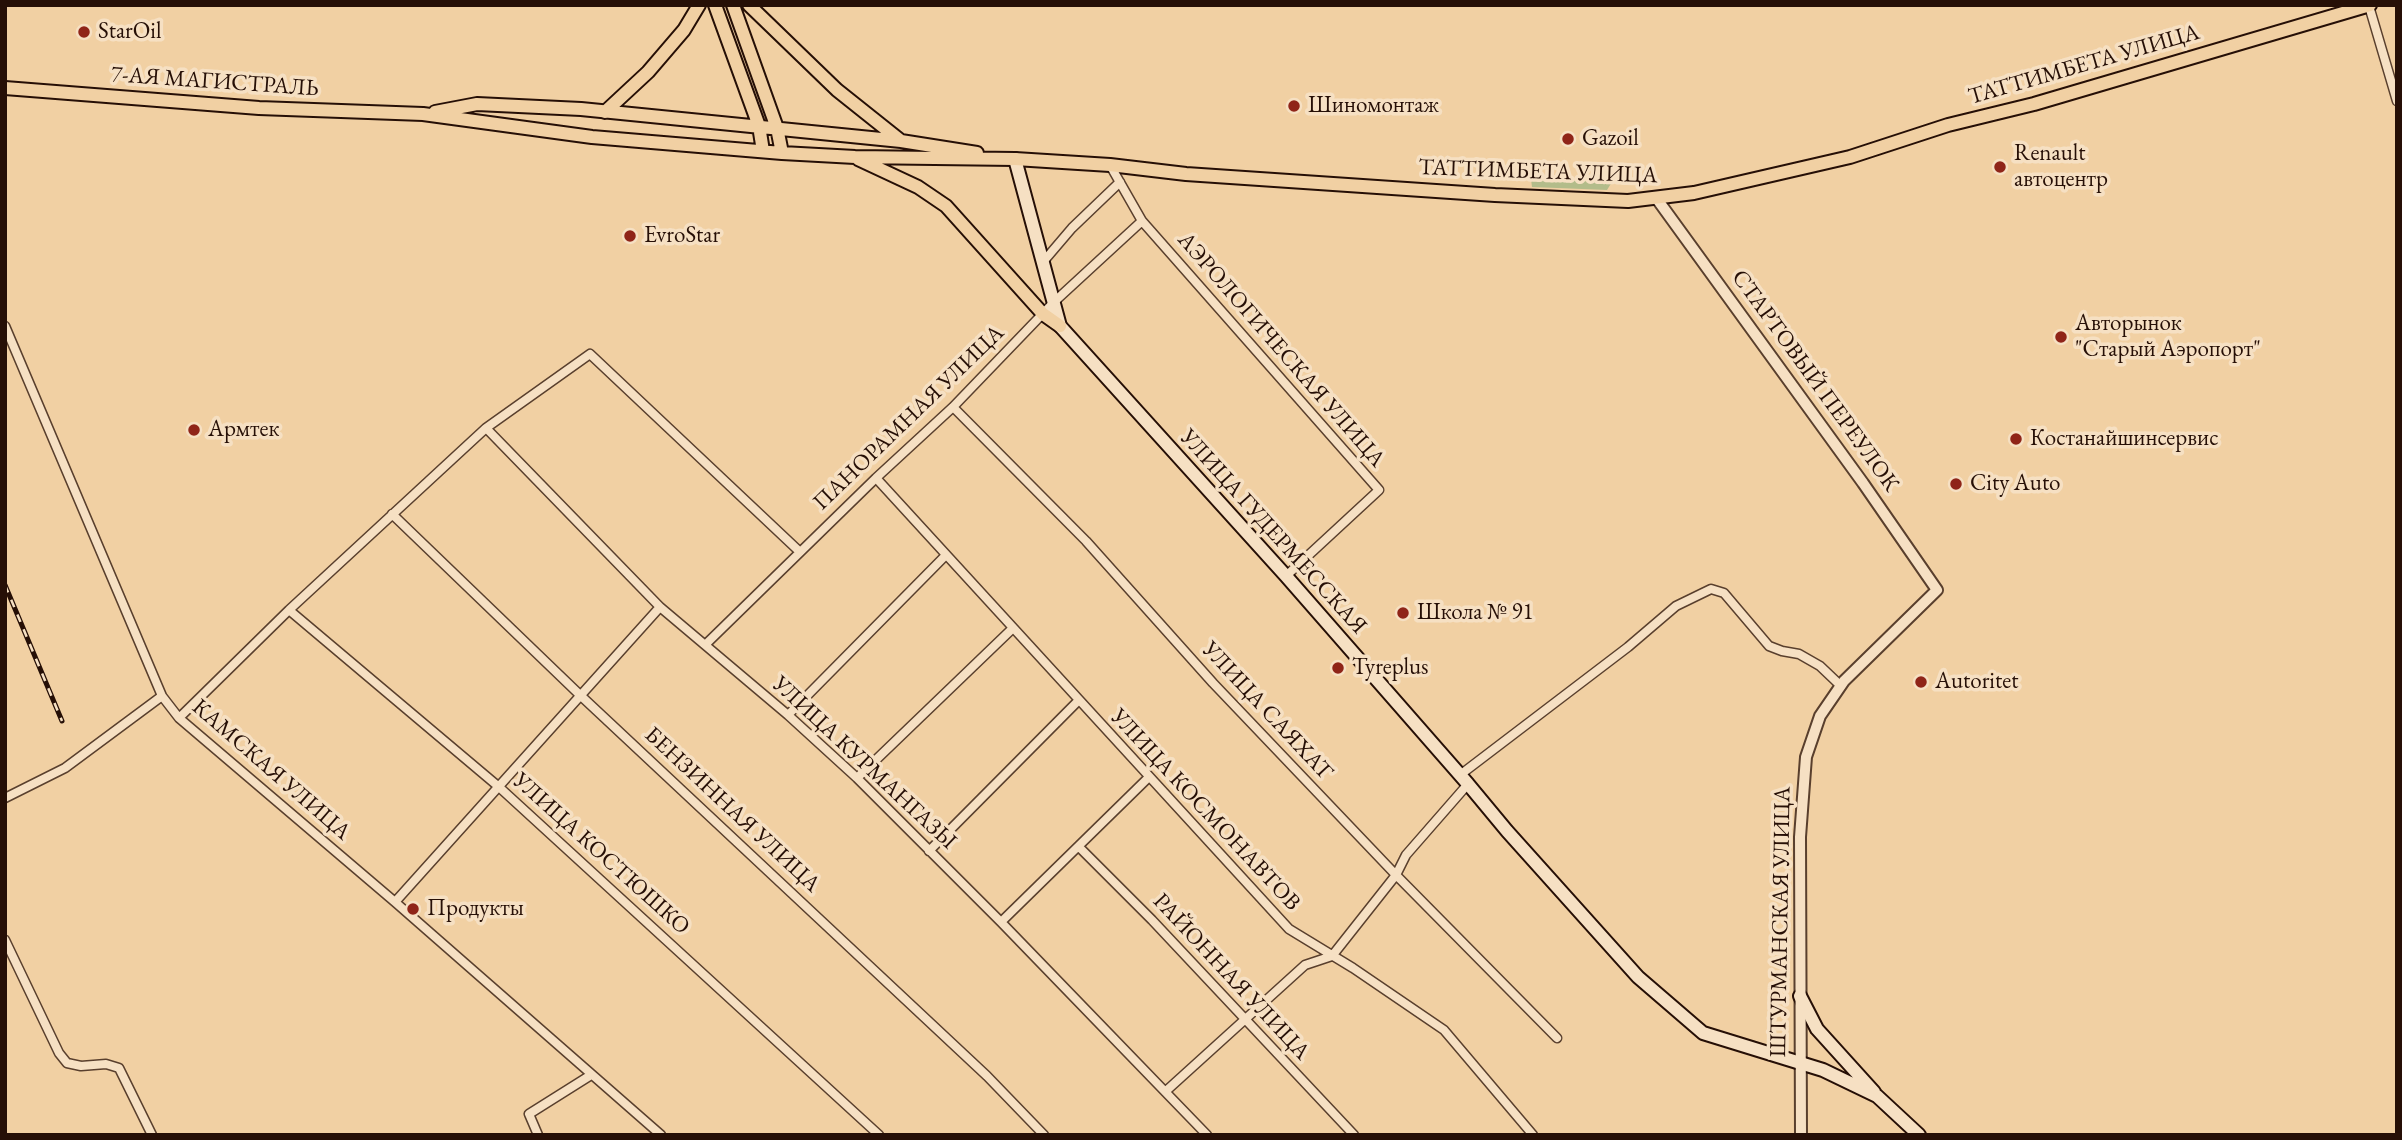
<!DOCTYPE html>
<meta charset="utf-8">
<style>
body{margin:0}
#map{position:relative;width:2402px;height:1140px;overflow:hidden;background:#f1d0a3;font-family:"EB Garamond",serif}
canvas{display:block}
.frame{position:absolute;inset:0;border:7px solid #260f06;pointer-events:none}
</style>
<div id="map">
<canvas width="2402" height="1140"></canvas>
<div class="frame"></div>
</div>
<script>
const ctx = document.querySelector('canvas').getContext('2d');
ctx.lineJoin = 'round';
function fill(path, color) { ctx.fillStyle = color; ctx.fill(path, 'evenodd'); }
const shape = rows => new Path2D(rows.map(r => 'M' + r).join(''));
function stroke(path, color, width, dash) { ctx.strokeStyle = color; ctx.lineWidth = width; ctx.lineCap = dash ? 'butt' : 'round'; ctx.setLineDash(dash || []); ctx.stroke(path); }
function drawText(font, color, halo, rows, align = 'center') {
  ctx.font = font + ' "EB Garamond",serif'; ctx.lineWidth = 7; ctx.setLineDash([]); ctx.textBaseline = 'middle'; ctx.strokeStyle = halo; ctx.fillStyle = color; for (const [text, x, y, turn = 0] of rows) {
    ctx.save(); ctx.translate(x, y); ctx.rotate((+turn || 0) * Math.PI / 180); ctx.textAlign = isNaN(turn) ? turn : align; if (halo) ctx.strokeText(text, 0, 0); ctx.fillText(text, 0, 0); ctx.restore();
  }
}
fill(shape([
 [1613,164,1617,164,1615,177,1607,190,1532,187,1531,179,1605,182]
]), '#b3bc8a');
const minor = shape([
 [2369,6,2397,101],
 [1110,165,1142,221,1379,490,1286,576],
 [1043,262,1072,228,1120,182],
 [5,326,162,696,179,718,395,902,661,1135],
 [953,407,1086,541,1213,683,1396,875,1557,1038],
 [486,428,660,607,788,715,857,778,1001,922,1207,1135],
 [876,478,1289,929,1353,968,1444,1030,1533,1135],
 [392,514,580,695,987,1076,1044,1135],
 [289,610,499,787,879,1135],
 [705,645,876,478,953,407,1054,302,1142,221],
 [788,715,946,555],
 [179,718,289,610,486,428,590,354,800,552],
 [1460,775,1628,647,1676,606,1711,589,1724,593,1769,646,1782,651,1799,654,1820,666,1841,686],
 [857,778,1013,628],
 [5,798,65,768,162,696],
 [1079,847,1152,920,1354,1135],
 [929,851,1079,700],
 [395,902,660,607],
 [1001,922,1149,777],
 [5,940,59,1053,67,1063,81,1066,106,1064,119,1068,152,1135],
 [1166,1091,1305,965,1332,956,1396,875,1406,855,1468,784],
 [538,1135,529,1114,591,1075]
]);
const tertiary = shape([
 [1657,199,1863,483,1937,590,1844,681,1820,716,1806,757,1800,837,1801,1135]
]);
const secondary = shape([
 [1015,159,1060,326,1286,576,1468,784,1507,831,1638,977,1703,1033,1823,1070,1877,1096,1919,1135],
 [1800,996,1817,1029,1874,1092]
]);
const primary = shape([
 [715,5,759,126,763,151],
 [733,5,777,128,782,153],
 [749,5,837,90,901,141],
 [5,88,259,108,423,114,592,137,782,153,855,157,1015,159,1110,165,1186,174,1495,195,1628,201,1694,193,1850,157,1948,125,2034,104,2370,5],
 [435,112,477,104,581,109,901,141,977,153],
 [605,112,648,72,684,30,699,5],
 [858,159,918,187,946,206,1043,314,1060,326]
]);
stroke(minor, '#593f2d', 11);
stroke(tertiary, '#593f2d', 14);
stroke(secondary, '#260f06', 16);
stroke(primary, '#260f06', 16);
stroke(minor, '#f6e0c3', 8);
stroke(tertiary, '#f6e0c3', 10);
stroke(secondary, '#f6e0c3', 12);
stroke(primary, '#f1d0a3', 12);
const rail = shape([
 [5,585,62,721]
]);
stroke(rail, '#260f06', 5);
stroke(rail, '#f6e0c3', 2.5, [8]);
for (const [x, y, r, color] of [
 [84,32,7,"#8f2418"],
 [1294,106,7,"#8f2418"],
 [1568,139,7,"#8f2418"],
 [2000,167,7,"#8f2418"],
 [630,236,7,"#8f2418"],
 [2061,337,7,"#8f2418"],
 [194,430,7,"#8f2418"],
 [2016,439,7,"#8f2418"],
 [1956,484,7,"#8f2418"],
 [1403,613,7,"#8f2418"],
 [1338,668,7,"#8f2418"],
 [1921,682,7,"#8f2418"],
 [413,909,7,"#8f2418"]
]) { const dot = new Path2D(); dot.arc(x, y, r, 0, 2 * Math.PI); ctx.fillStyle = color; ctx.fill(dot); stroke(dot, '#f6e0c3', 2.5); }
drawText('23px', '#260f06', '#f6e0c3', [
 ["StarOil",98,32],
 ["Шиномонтаж",1308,106],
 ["Gazoil",1582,139],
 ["Renault",2014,154],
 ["автоцентр",2014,180],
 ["EvroStar",644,236],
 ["Авторынок",2075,324],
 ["\"Старый Аэропорт\"",2075,350],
 ["Армтек",208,430],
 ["Костанайшинсервис",2030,439],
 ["City Auto",1970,484],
 ["Школа № 91",1417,613],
 ["Tyreplus",1352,668],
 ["Autoritet",1935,682],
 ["Продукты",427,909]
], 'left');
drawText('23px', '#260f06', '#f6e0c3', [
 ["ТАТТИМБЕТА УЛИЦА",2084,65,-16],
 ["7-АЯ МАГИСТРАЛЬ",215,82,4],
 ["ТАТТИМБЕТА УЛИЦА",1538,172,2],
 ["АЭРОЛОГИЧЕСКАЯ УЛИЦА",1281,350,49],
 ["СТАРТОВЫЙ ПЕРЕУЛОК",1815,381,54],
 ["ПАНОРАМНАЯ УЛИЦА",909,418,-44],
 ["УЛИЦА ГУДЕРМЕССКАЯ",1273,532,48],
 ["УЛИЦА САЯХАТ",1267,711,47],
 ["УЛИЦА КУРМАНГАЗЫ",864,763,43],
 ["КАМСКАЯ УЛИЦА",271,770,41],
 ["БЕНЗИННАЯ УЛИЦА",732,810,43],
 ["УЛИЦА КОСМОНАВТОВ",1205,810,47],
 ["УЛИЦА КОСТЮШКО",601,854,42],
 ["ШТУРМАНСКАЯ УЛИЦА",1781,922,-89],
 ["РАЙОННАЯ УЛИЦА",1231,977,47]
]);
</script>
